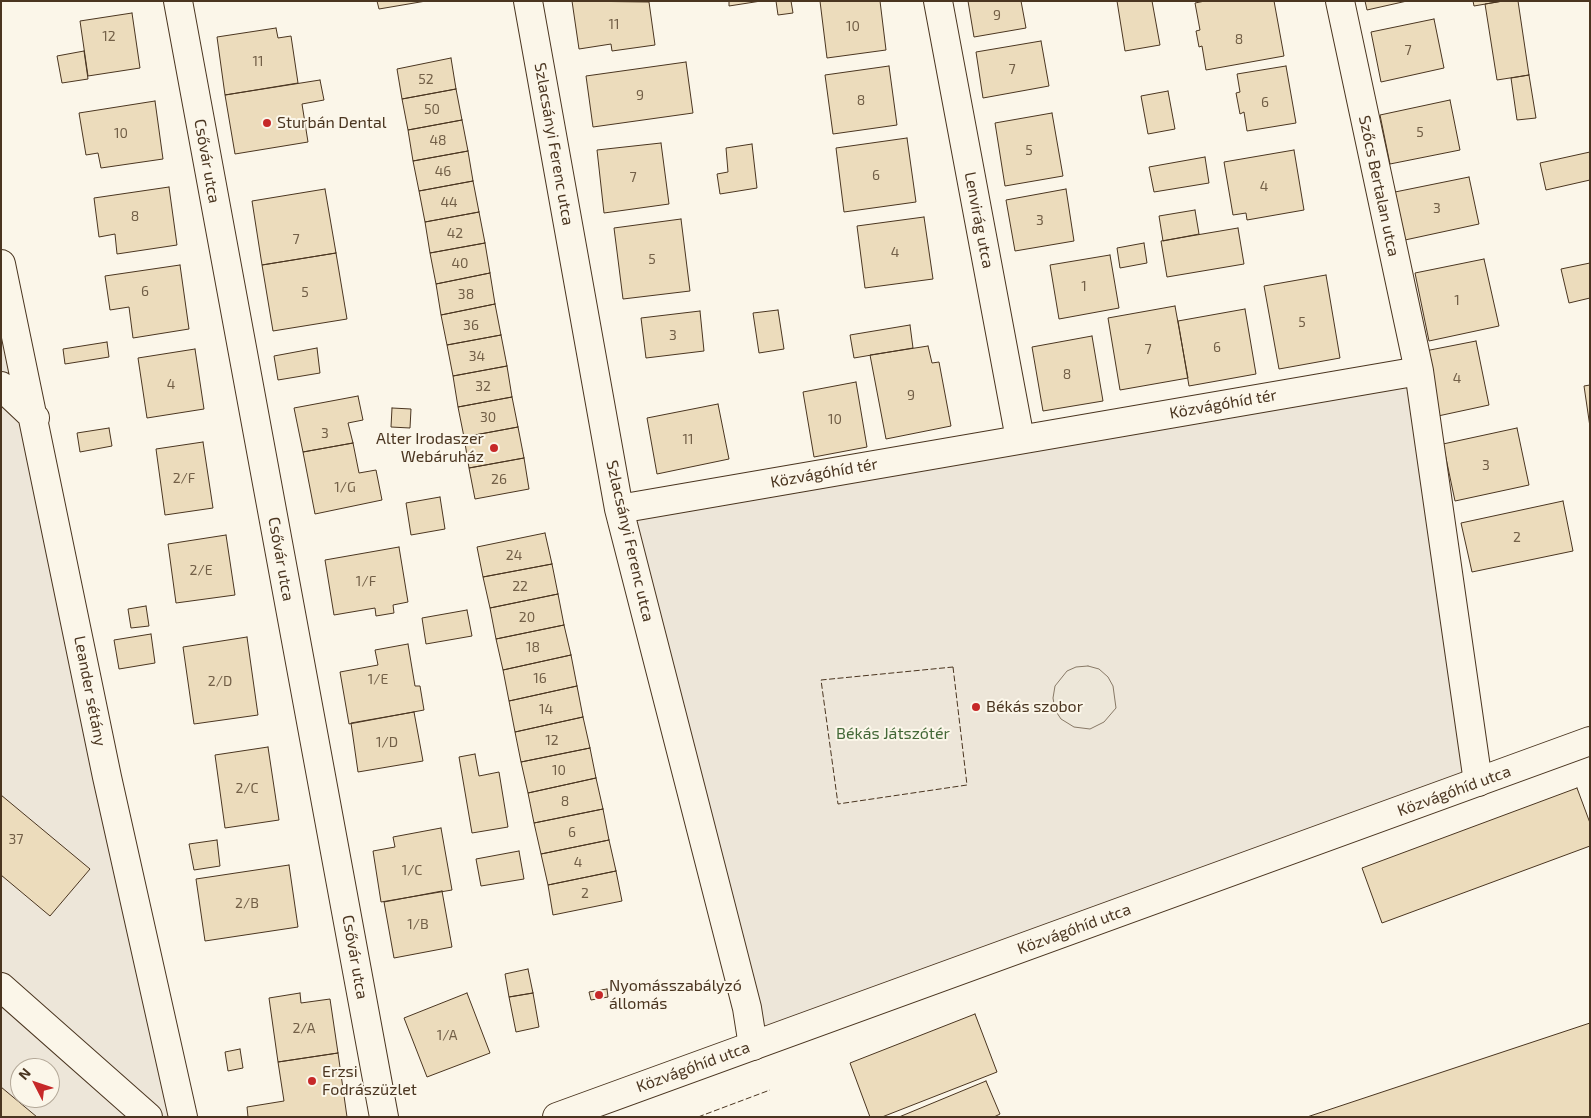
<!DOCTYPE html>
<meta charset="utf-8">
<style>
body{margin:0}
#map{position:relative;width:1591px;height:1118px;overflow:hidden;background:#fbf6e9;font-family:"Exo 2",sans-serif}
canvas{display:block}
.frame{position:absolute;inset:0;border:2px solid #4a3520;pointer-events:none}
.north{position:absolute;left:10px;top:1058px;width:50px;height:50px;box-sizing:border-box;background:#fbf6e9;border:1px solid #b4a999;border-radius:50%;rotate:311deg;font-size:14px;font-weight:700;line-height:20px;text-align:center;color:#4a3520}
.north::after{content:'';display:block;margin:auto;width:18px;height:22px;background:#c62828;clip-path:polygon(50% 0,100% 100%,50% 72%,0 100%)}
</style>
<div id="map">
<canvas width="1591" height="1118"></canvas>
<div class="frame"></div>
<div class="north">N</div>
</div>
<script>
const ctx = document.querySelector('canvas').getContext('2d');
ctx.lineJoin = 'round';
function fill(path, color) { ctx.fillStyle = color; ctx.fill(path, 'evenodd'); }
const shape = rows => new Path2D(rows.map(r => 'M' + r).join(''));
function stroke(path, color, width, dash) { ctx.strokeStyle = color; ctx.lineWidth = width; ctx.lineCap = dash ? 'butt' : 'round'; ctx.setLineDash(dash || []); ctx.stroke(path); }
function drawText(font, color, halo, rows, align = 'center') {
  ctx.font = font + ' "Exo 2",sans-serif'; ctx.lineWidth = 4; ctx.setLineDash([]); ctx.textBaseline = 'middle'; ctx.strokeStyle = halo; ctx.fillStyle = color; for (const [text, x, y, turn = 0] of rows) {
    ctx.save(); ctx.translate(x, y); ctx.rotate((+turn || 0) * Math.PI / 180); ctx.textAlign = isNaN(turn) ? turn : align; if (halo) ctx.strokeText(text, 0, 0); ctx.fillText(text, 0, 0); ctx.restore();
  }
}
const green = shape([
 [1,293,173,1117,1,1117,1,293],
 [20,1068,50,1068,50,1098,20,1098,20,1068],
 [1419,371,1478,782,753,1046,619,509,1419,371]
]);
fill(green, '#ede6d9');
stroke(green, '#887966', 1);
const parking = shape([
 [1088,666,1099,669,1108,677,1113,686,1116,708,1104,722,1090,729,1074,727,1061,719,1055,710,1053,698,1055,686,1067,671,1076,667,1088,666]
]);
fill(parking, '#ede7d9');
stroke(parking, '#887966', 1);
const building = shape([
 [377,1,426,1,379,9,377,1],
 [572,1,649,2,655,45,612,51,611,44,579,49,572,1],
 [729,1,761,1,729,6,729,1],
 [776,1,791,1,793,13,778,15,776,1],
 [820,1,880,1,886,50,827,58,820,1],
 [968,1,1021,1,1026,28,974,37,968,1],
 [1117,1,1152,1,1160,45,1125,51,1117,1],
 [1205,1,1274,1,1284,56,1206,70,1202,46,1199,47,1196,31,1200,30,1195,3,1205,1],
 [1365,1,1407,1,1367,10,1365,1],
 [1473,1,1503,1,1474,6,1473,1],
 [1503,1,1518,1,1529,75,1497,80,1485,4,1503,1],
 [132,13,140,68,88,76,80,21,132,13],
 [1434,19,1444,68,1381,82,1371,32,1434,19],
 [276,28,278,38,291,36,298,83,225,95,217,37,276,28],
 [1041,41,1049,86,983,98,976,52,1041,41],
 [84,51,88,79,62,83,57,56,84,51],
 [451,58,456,89,402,99,397,69,451,58],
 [686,62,693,113,593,127,586,76,686,62],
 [889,66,897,125,833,134,825,75,889,66],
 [1286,66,1296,123,1247,131,1244,112,1240,114,1236,93,1240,92,1237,74,1286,66],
 [1529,75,1536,118,1517,120,1511,78,1529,75],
 [320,80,324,100,302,104,308,142,235,154,225,95,320,80],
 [456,89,462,120,408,130,402,99,456,89],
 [1168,91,1175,129,1148,134,1141,96,1168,91],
 [1450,100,1460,150,1390,164,1380,115,1450,100],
 [155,101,163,159,101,168,98,153,86,155,79,113,155,101],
 [1052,113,1063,176,1005,186,995,123,1052,113],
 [462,120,468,151,413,161,408,130,462,120],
 [907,138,916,202,844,212,836,148,907,138],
 [661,143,669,204,604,213,597,150,661,143],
 [752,144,757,188,720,194,717,174,728,172,726,148,752,144],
 [1294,150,1304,210,1247,220,1246,213,1233,215,1224,162,1294,150],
 [468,151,473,181,419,191,413,161,468,151],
 [1590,152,1590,180,1546,190,1540,163,1590,152],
 [1205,157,1209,183,1154,192,1149,167,1205,157],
 [1469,177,1479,224,1405,240,1395,192,1469,177],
 [473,181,479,212,425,222,419,191,473,181],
 [169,187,177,245,117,254,115,234,99,237,94,198,169,187],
 [325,189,336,253,262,265,252,201,325,189],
 [1066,189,1074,241,1015,251,1006,200,1066,189],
 [1195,210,1199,234,1163,241,1159,216,1195,210],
 [479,212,485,243,430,253,425,222,479,212],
 [924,217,933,279,865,288,857,226,924,217],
 [681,219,690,291,623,299,614,228,681,219],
 [1238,228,1244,264,1167,277,1161,241,1238,228],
 [485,243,490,273,436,284,430,253,485,243],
 [1144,243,1147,263,1120,268,1117,248,1144,243],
 [336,253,347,319,273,331,262,265,336,253],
 [1110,255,1119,308,1059,319,1050,265,1110,255],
 [1484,259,1499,326,1429,341,1415,273,1484,259],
 [1590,263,1590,298,1569,303,1561,269,1590,263],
 [180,265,189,329,133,338,129,307,110,310,105,276,180,265],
 [490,273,495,304,441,315,436,284,490,273],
 [1326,275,1340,358,1279,369,1264,286,1326,275],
 [495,304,501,335,447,345,441,315,495,304],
 [1175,306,1188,378,1120,390,1108,318,1175,306],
 [1245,309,1256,374,1189,386,1178,321,1245,309],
 [778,310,784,349,759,353,753,313,778,310],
 [700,311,704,351,646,358,641,318,700,311],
 [910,325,913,348,854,358,850,335,910,325],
 [501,335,507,366,453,376,447,345,501,335],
 [1092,336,1103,401,1043,411,1032,347,1092,336],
 [1476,341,1489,405,1438,416,1425,351,1476,341],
 [107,342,109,357,65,364,63,349,107,342],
 [928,346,932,363,939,362,951,426,886,439,870,355,928,346],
 [317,348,320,373,278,380,274,356,317,348],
 [195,349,204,409,147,418,138,358,195,349],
 [507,366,512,397,458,407,453,376,507,366],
 [856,382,867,447,814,457,803,392,856,382],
 [1590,385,1590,427,1584,386,1590,385],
 [358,396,363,420,348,423,353,443,303,452,294,408,358,396],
 [512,397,518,427,464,437,458,407,512,397],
 [718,404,729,459,657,474,647,418,718,404],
 [392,408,411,409,410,428,391,427,392,408],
 [518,427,524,458,469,468,464,437,518,427],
 [109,428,112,446,80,452,77,433,109,428],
 [1517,428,1529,485,1455,501,1443,444,1517,428],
 [203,442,213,508,165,515,156,449,203,442],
 [353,443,359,473,376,470,382,500,315,514,303,452,353,443],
 [524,458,529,489,475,499,469,468,524,458],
 [440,497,445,529,411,535,406,503,440,497],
 [1563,501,1573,551,1472,572,1461,523,1563,501],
 [545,533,552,564,483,577,477,547,545,533],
 [226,535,235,595,176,603,168,544,226,535],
 [399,547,408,602,393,605,394,613,376,616,375,608,334,615,325,560,399,547],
 [552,564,558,594,490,608,483,577,552,564],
 [558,594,564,625,496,639,490,608,558,594],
 [146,606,149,626,131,628,128,609,146,606],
 [467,610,472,636,426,644,422,618,467,610],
 [564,625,571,655,503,670,496,639,564,625],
 [151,634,155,663,119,669,114,640,151,634],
 [247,637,258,715,194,724,183,647,247,637],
 [408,644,415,686,420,686,424,710,349,724,340,672,378,665,375,650,408,644],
 [571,655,577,686,509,701,503,670,571,655],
 [577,686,583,717,515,732,509,701,577,686],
 [414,712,423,761,358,772,351,723,414,712],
 [583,717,590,748,521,762,515,732,583,717],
 [268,747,279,820,225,828,215,755,268,747],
 [590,748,596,778,528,793,521,762,590,748],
 [475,754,479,776,499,772,508,827,472,833,459,757,475,754],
 [596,778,603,809,534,823,528,793,596,778],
 [1577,788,1590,823,1590,846,1382,923,1362,868,1577,788],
 [1,795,90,869,50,916,1,875,1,795],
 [603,809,609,840,541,854,534,823,603,809],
 [441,828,452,890,381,902,373,851,395,847,393,837,441,828],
 [217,840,220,866,194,870,189,844,217,840],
 [609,840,616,871,548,885,541,854,609,840],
 [519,851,524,879,481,886,476,859,519,851],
 [289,865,298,927,205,941,196,879,289,865],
 [616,871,622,901,553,915,548,885,616,871],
 [442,891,452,947,394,958,384,902,442,891],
 [528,969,533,993,509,997,505,974,528,969],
 [607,989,608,997,591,1000,589,992,607,989],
 [300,993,301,1003,330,999,338,1053,278,1062,269,998,300,993],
 [467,993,490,1053,427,1077,404,1018,467,993],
 [533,993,539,1027,516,1032,509,997,533,993],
 [975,1014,997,1072,882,1117,870,1117,850,1063,975,1014],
 [1590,1023,1590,1117,1307,1117,1590,1023],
 [240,1049,243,1068,228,1071,225,1052,240,1049],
 [338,1053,347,1117,248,1117,247,1107,284,1101,278,1062,338,1053],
 [986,1081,1000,1114,994,1117,899,1117,986,1081],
 [1,1087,37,1117,1,1117,1,1087]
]);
fill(building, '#ecdcbc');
stroke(building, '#4a3520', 1);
const street = shape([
 [178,1,384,1117],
 [528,1,619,509,747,1008,753,1046],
 [938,1,1020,439],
 [1340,1,1419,371,1478,782],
 [1,264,107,777,183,1117],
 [1,386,35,418],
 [619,509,1419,371],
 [1,987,148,1117]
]);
const secondary = shape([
 [557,1117,1590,741]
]);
stroke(street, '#4a3520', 30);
stroke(secondary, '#4a3520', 30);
stroke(street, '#fbf6e9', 28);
stroke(secondary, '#fbf6e9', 28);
stroke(shape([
 [953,667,967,785,838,804,821,680,953,667],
 [698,1117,770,1090]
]), '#4a3520', 1, [6, 2.5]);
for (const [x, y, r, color] of [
 [267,123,5,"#c62828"],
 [494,448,5,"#c62828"],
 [976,707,5,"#c62828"],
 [599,995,5,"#c62828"],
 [312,1081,5,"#c62828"]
]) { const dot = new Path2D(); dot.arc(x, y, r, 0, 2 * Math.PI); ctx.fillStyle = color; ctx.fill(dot); stroke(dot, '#fbf6e9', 2); }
drawText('14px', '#725f47', null, [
 ["9",997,15],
 ["11",614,24],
 ["10",853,26],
 ["12",109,36],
 ["8",1239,39],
 ["7",1408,50],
 ["11",258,61],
 ["7",1012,69],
 ["52",426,79],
 ["9",640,95],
 ["8",861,100],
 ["6",1265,102],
 ["50",432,109],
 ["5",1420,132],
 ["10",121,133],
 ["48",438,140],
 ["5",1029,150],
 ["46",443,171],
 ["6",876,175],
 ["7",633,177],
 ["4",1264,186],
 ["44",449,202],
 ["3",1437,208],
 ["8",135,216],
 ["3",1040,220],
 ["42",455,233],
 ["7",296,239],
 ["4",895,252],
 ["5",652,259],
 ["40",460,263],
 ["1",1084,286],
 ["6",145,291],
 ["5",305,292],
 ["38",466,294],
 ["1",1457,300],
 ["5",1302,322],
 ["36",471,325],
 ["3",673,335],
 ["6",1217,347],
 ["7",1148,349],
 ["34",477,356],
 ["8",1067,374],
 ["4",1457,378],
 ["4",171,384],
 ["32",483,386],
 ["9",911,395],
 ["30",488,417],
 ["10",835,419],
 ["3",325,433],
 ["11",688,439],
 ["3",1486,465],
 ["2/F",184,478],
 ["26",499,479],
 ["1/G",345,487],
 ["2",1517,537],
 ["24",514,555],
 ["2/E",201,570],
 ["1/F",366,581],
 ["22",520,586],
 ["20",527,617],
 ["18",533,647],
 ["16",540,678],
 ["1/E",378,679],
 ["2/D",220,681],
 ["14",546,709],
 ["12",552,740],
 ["1/D",387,742],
 ["10",559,770],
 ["2/C",247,788],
 ["8",565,801],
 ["6",572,832],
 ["37",16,839],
 ["4",578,862],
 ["1/C",412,870],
 ["2",585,893],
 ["2/B",247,903],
 ["1/B",418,924],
 ["2/A",304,1028],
 ["1/A",447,1035]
]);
drawText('16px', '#4a3520', '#fbf6e9', [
 ["Sturbán Dental",277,123],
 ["Alter Irodaszer",484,439,"right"],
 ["Webáruház",484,457,"right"],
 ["Békás szobor",986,707],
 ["Nyomásszabályzó",609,986],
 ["állomás",609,1004],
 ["Erzsi",322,1072],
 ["Fodrászüzlet",322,1090]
], 'left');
drawText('16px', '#4a3520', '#fbf6e9', [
 ["Szlacsányi Ferenc utca",554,144,80],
 ["Csővár utca",207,161,80],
 ["Szőcs Bertalan utca",1379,186,78],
 ["Lenvirág utca",979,220,79],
 ["Közvágóhíd tér",1223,404,-10],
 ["Közvágóhíd tér",824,473,-10],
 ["Szlacsányi Ferenc utca",630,541,77],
 ["Csővár utca",281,559,80],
 ["Leander sétány",90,691,79],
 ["Közvágóhíd utca",1454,791,-20],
 ["Közvágóhíd utca",1074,929,-20],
 ["Csővár utca",355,957,80],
 ["Közvágóhíd utca",693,1067,-20]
]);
drawText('16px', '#436837', '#fbf6e9', [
 ["Békás Játszótér",893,734]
]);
</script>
